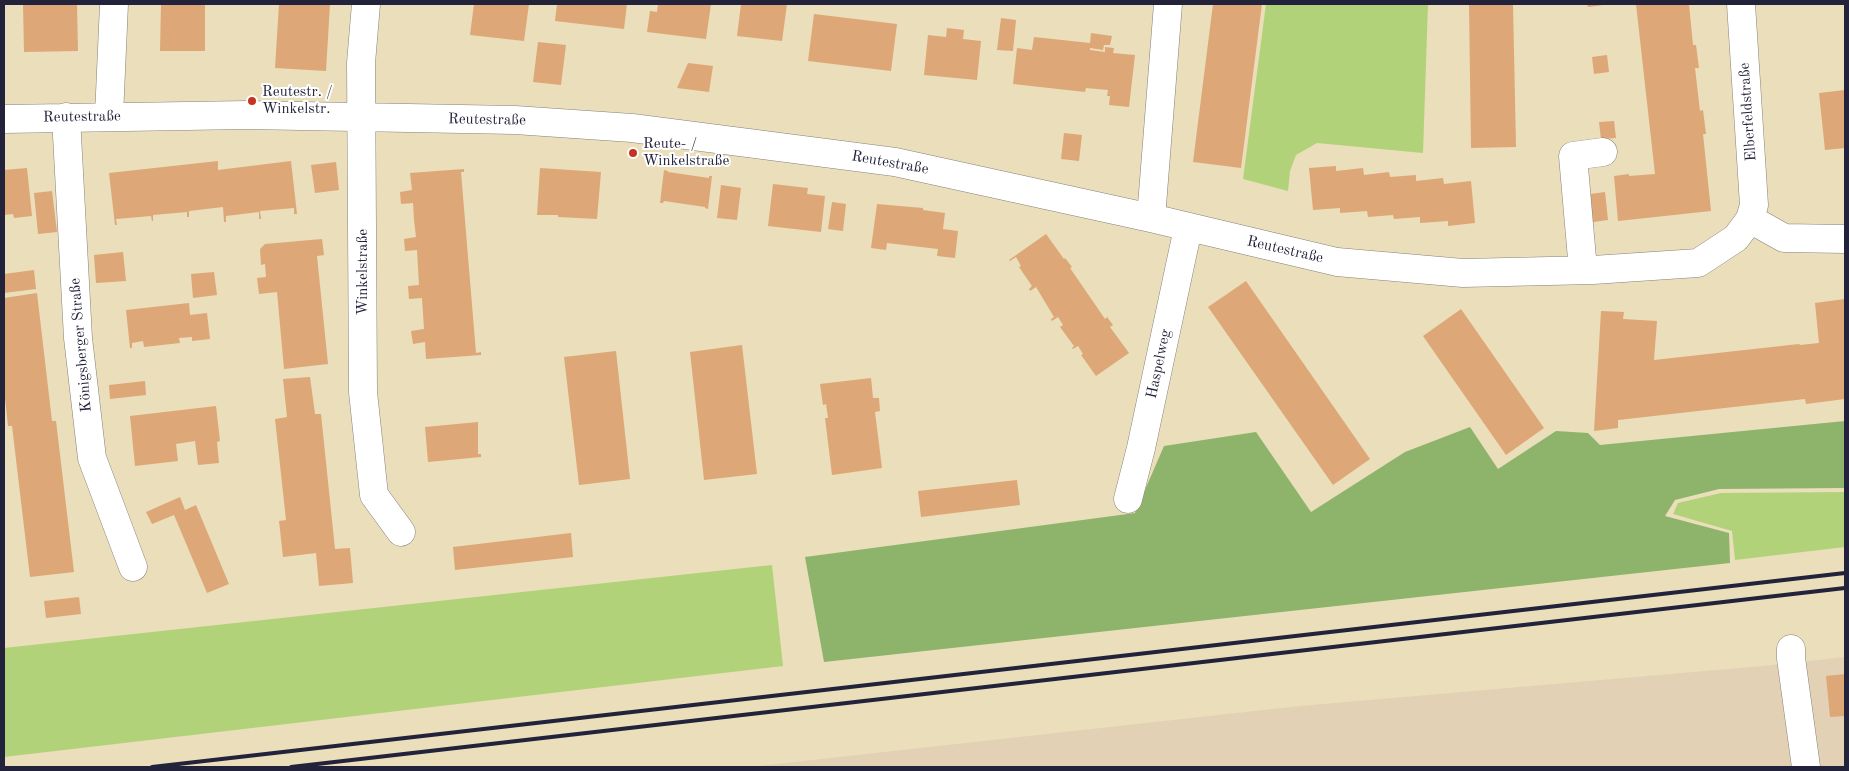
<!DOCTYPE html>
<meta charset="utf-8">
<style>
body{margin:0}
#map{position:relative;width:1849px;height:771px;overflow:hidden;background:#eadebb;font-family:"Old Standard TT",serif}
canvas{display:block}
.frame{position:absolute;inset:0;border:5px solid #22223b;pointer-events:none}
</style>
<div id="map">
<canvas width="1849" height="771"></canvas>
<div class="frame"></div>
</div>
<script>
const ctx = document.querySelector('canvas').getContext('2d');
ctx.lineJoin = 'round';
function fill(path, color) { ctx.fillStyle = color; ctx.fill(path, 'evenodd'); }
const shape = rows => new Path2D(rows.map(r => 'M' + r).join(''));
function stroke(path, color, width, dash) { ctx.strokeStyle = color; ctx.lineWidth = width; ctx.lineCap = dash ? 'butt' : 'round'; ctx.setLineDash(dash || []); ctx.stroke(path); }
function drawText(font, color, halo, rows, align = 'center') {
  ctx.font = font + ' "Old Standard TT",serif'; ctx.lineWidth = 4; ctx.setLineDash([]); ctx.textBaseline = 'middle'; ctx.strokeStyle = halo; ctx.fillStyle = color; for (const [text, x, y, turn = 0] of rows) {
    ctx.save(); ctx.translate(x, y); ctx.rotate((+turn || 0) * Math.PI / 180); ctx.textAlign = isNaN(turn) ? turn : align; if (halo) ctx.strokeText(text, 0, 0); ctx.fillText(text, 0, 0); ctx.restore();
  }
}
fill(shape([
 [1845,657,1845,767,749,767,1300,706,1763,666]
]), '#e3d1b5');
fill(shape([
 [1266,4,1428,4,1423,153,1317,143,1296,155,1290,171,1288,191,1243,179],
 [1845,492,1845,547,1735,560,1732,531,1673,514,1678,503,1721,493],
 [772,565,783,666,4,757,4,648]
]), '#b2d27a');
fill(shape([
 [1845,421,1845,488,1719,489,1675,500,1665,516,1729,533,1730,563,824,662,805,557,1135,513,1164,446,1256,432,1311,512,1405,452,1470,427,1498,469,1556,431,1588,433,1600,445]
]), '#8db46a');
fill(shape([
 [23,4,77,4,78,51,24,52],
 [161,4,205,4,205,51,160,51],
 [279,4,330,4,326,71,275,68],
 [474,4,529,4,524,41,470,35],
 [557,4,627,4,624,29,555,21],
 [658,4,711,4,706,39,647,32,650,11,657,12],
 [741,4,787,4,782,41,737,36],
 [1213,4,1262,4,1241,168,1193,162],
 [1469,4,1513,4,1516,147,1471,148],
 [1587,4,1603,4,1603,5,1588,7],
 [1636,4,1689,4,1693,45,1696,45,1699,68,1695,68,1700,111,1703,110,1706,134,1703,134,1711,211,1618,221,1614,176,1629,174,1629,176,1655,174],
 [814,14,897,24,891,71,808,61],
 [1001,18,1016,20,1013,51,997,50],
 [947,28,964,30,963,39,981,41,977,80,924,75,928,35,946,37],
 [1091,33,1112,36,1110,45,1104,45,1103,50,1090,48,1090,50,1105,52,1105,47,1114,48,1113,53,1135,55,1129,107,1109,105,1110,96,1107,96,1108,90,1086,88,1085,92,1013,84,1017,48,1032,50,1034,37,1090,43],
 [538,42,566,45,561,85,533,82],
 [1607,55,1609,72,1594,74,1592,57],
 [688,63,713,66,709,92,677,88],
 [1845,90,1845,148,1825,150,1819,93],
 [1614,121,1616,138,1601,139,1599,122],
 [1064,133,1082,135,1079,161,1061,159],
 [218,161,218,170,291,161,297,214,294,214,294,208,260,211,261,219,259,219,259,212,226,216,226,222,224,222,223,207,189,211,189,217,187,217,187,212,153,215,153,221,152,221,151,216,116,219,117,225,115,225,109,173],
 [336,162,339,190,315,193,311,165],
 [1336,166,1336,171,1363,168,1364,175,1389,172,1390,177,1416,175,1416,181,1443,178,1444,184,1471,181,1475,223,1448,226,1448,221,1420,223,1420,217,1394,219,1393,215,1368,217,1367,211,1340,213,1340,208,1313,210,1309,168],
 [27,168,32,216,14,218,13,214,4,215,4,170],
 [540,168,601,172,597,219,558,217,558,215,537,215],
 [464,169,464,172,461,172,476,353,481,352,481,355,426,359,425,342,413,344,411,331,424,329,422,298,409,299,408,286,419,285,417,250,405,251,404,239,416,237,414,220,413,203,401,204,400,192,412,190,410,173],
 [664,170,668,171,668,172,709,178,709,176,712,176,708,209,705,208,705,207,664,201,663,203,660,203],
 [773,184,808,188,807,194,825,196,821,232,768,226],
 [721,185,741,188,737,220,717,218],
 [52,191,57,232,38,234,34,193],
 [1605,192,1608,220,1586,223,1583,195],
 [832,202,846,204,843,231,828,229],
 [877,204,923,208,923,210,945,213,943,229,958,231,955,258,937,256,938,249,887,243,886,250,871,248],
 [1046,234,1064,259,1065,258,1072,267,1070,268,1105,319,1107,317,1113,325,1110,327,1129,353,1096,376,1081,355,1083,354,1078,346,1073,349,1072,348,1074,346,1060,327,1063,325,1058,317,1052,321,1051,319,1054,317,1036,287,1030,291,1029,289,1032,286,1019,267,1021,266,1016,257,1010,261,1009,260],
 [322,239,324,255,317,256,328,364,284,369,277,292,259,294,257,278,266,277,265,264,261,265,260,249,265,244],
 [123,252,126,281,96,283,94,255],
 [34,270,36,289,4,293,4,274],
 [214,272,217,295,193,298,191,274],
 [1246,281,1370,459,1333,485,1208,307],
 [37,293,52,421,56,421,74,572,30,577,12,426,8,426,4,389,4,298],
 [1845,299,1845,399,1806,404,1805,399,1618,420,1618,428,1594,431,1601,311,1624,312,1623,319,1657,321,1654,360,1799,344,1800,345,1819,343,1815,303],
 [189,303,190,315,207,313,210,339,192,341,192,337,179,338,180,343,144,347,143,341,132,343,132,348,130,348,126,310],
 [1461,309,1544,428,1506,455,1423,336],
 [742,345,757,474,704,480,690,352],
 [616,351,630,479,579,485,564,357],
 [310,377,315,414,321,414,335,549,350,548,353,583,319,586,316,553,283,557,279,521,286,520,275,419,287,417,283,379],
 [871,378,873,398,879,398,880,411,875,412,882,468,832,475,825,418,828,418,826,404,823,405,820,384],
 [145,381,146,395,110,399,109,385],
 [216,406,220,441,217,442,219,463,198,465,195,441,176,444,178,461,135,466,130,416],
 [478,422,478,454,481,454,481,457,428,462,425,427],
 [1017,480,1020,505,921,517,918,491],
 [180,497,185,510,196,505,229,584,207,593,174,515,152,524,146,512],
 [571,533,573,557,455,570,453,547],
 [79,597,81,614,46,618,44,601],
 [1845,674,1845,716,1830,717,1826,676]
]), '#dea777');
const minor = shape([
 [366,4,361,63,363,392,374,495,401,532],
 [109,116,114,4],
 [66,117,78,338,92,458,133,567],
 [4,119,247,115,515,120,632,128,895,162,1151,218,1337,262,1463,273,1593,270,1698,263,1736,238,1750,219,1754,205,1741,4],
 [1151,218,1168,4],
 [1750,219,1784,238,1845,239],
 [1583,270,1573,156,1603,152],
 [1128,499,1141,448,1188,228],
 [1791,649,1791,658,1806,767]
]);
stroke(minor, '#86807b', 29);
stroke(minor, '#fff', 28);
stroke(shape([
 [152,767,1845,573],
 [291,767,1845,588]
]), '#22223b', 4);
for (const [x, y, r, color] of [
 [252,101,5,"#c8321e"],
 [633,153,5,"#c8321e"]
]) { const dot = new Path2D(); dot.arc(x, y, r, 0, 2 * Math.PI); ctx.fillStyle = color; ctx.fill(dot); stroke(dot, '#fff', 2); }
drawText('15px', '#22223b', '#fff', [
 ["Reutestr. /",262,92],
 ["Winkelstr.",262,109],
 ["Reute- /",643,144],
 ["Winkelstraße",643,161]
], 'left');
drawText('15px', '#22223b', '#fff', [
 ["Elberfeldstraße",1748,112,-94],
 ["Reutestraße",82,117,-1],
 ["Reutestraße",487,120,1],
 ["Reutestraße",890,163,10],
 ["Reutestraße",1285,250,13],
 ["Winkelstraße",363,272,-90],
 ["Königsberger Straße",81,345,-95],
 ["Haspelweg",1159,364,-78]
]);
</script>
